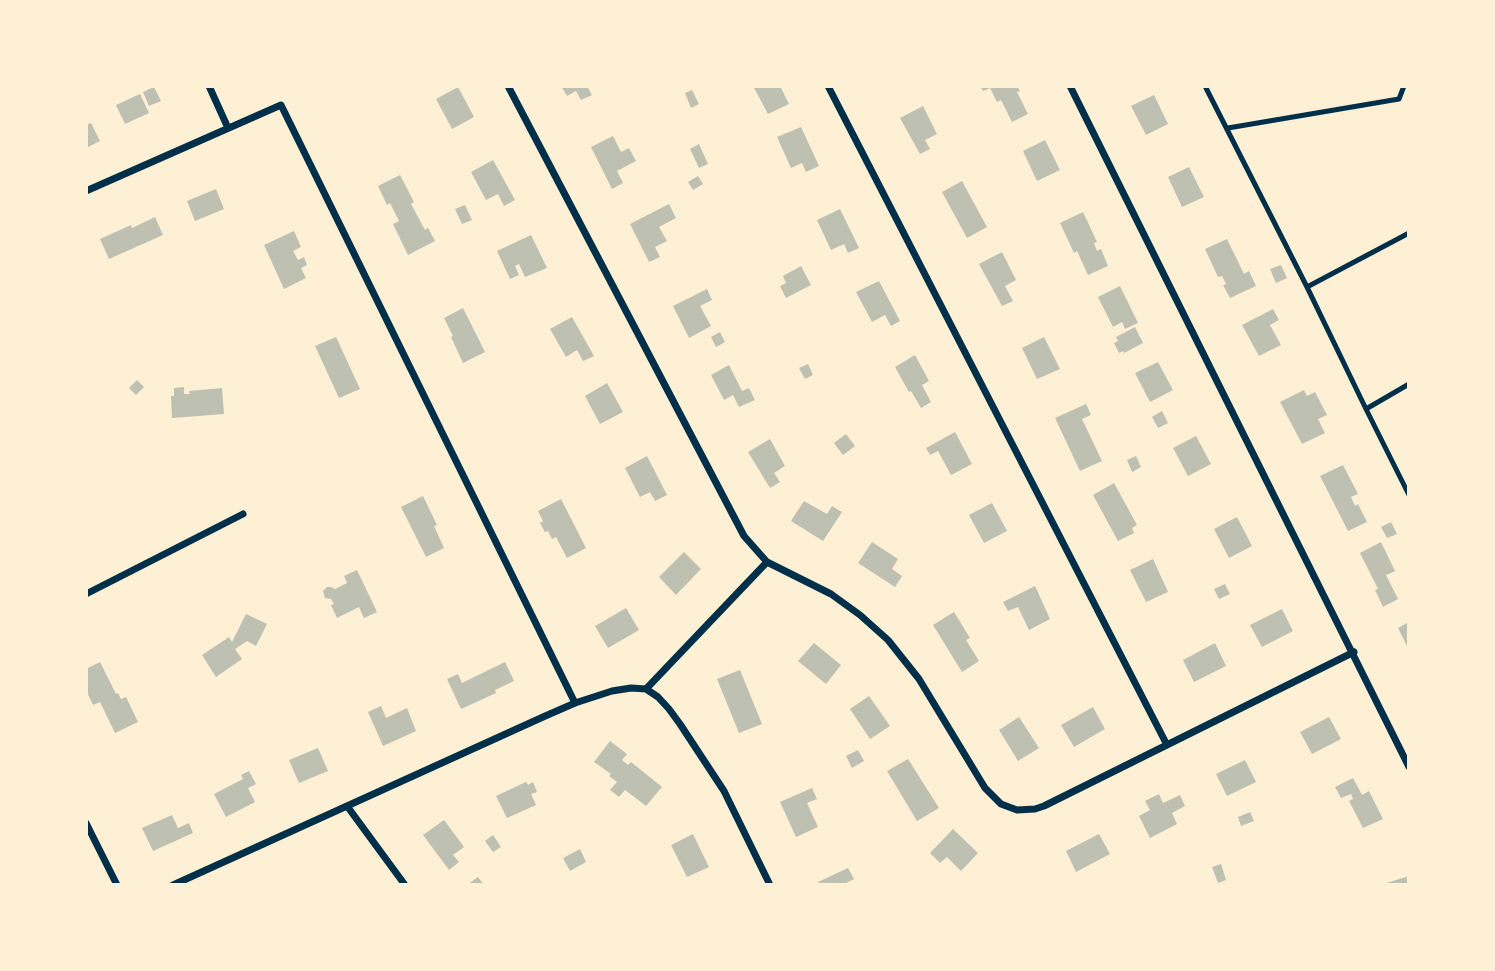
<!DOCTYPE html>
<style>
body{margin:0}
#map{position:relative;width:1495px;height:971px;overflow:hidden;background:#fdf0d5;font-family:Lato,sans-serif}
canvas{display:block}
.frame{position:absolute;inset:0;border:88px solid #fdf0d5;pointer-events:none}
</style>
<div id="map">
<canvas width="1495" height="971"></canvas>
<div class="frame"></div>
</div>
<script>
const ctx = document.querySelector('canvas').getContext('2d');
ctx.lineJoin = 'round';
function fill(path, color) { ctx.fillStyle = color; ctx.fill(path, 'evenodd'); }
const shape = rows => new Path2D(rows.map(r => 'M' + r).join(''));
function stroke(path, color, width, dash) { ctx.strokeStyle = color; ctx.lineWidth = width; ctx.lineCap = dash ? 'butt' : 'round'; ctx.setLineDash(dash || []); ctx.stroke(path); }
fill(shape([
 [561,86,587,86,592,95,581,100,576,91,567,96],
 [753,86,780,86,789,104,768,114],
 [980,86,1017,86,1020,91,1017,92,1028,114,1012,122,1001,100,997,102,990,88,983,91],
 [154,87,161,101,149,106,143,92],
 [458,87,474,117,452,129,436,99],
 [692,90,699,104,691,108,685,93],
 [140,94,149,113,125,124,116,105],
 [1154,95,1168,124,1146,135,1131,106],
 [923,106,937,134,925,140,930,149,920,154,900,118],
 [91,123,100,141,88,147,86,142,86,125],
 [801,127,819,166,806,172,802,163,791,168,777,137],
 [613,136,621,152,629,148,636,161,617,171,623,183,612,189,591,147],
 [1045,140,1060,170,1037,181,1023,151],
 [699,144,708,164,699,168,690,149],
 [493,160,515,200,504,206,498,194,486,200,471,172],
 [1189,167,1204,197,1182,207,1168,177],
 [400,175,414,202,411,204,425,230,428,228,435,241,408,255,393,224,399,221,390,203,387,205,378,186],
 [698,176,703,184,693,190,688,182],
 [962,181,987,227,967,238,942,192],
 [216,189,224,209,195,221,187,201],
 [669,204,676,218,659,227,667,241,655,247,660,257,649,262,630,224],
 [465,205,472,220,462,224,455,209],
 [840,209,859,248,848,253,844,244,831,250,817,220],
 [1083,212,1097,242,1094,243,1097,251,1101,249,1108,266,1088,275,1077,251,1074,253,1060,223],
 [155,217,163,235,109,259,100,239,131,225,132,228],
 [294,231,301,247,293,251,298,260,304,257,307,265,301,268,306,278,284,289,264,245],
 [531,235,547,268,525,277,519,264,515,266,519,275,510,279,497,251],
 [1227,239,1244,274,1249,271,1256,286,1230,298,1223,285,1226,284,1222,276,1218,277,1205,249],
 [1002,252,1016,280,1005,286,1013,301,1002,306,979,264],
 [1281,265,1287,278,1276,283,1270,269],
 [801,266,811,285,786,298,780,286,786,283,783,276],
 [879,281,900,321,891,326,885,315,872,322,856,292],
 [1120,286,1138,323,1125,329,1122,322,1113,327,1098,297],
 [707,289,712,300,700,306,711,326,689,338,673,306],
 [463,308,485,352,463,363,451,337,453,336,444,318],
 [1273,309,1279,320,1270,325,1281,345,1259,356,1242,325],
 [572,317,594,356,583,361,577,350,566,357,550,329],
 [1135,327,1143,343,1124,353,1123,351,1119,353,1114,343,1118,341,1116,337],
 [720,332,725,342,716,347,711,337],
 [336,337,360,389,339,398,315,346],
 [1044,337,1060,369,1037,379,1022,348],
 [915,355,929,381,922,385,931,402,921,408,911,391,909,392,895,367],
 [1158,362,1173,390,1150,402,1135,373],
 [808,364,813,375,805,379,799,368],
 [729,365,742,391,749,388,755,400,739,407,733,395,724,400,711,375],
 [137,380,144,387,136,395,129,388],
 [607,383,623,412,600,424,585,396],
 [184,387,184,394,190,394,189,391,222,388,224,414,172,418,171,396,174,396,174,388],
 [1304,390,1307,396,1315,392,1327,415,1318,419,1325,433,1302,444,1280,402],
 [1086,404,1091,415,1082,419,1102,461,1080,471,1055,418],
 [1162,411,1168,423,1158,428,1152,417],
 [955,432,972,464,951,475,938,451,930,455,926,448],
 [846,434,855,446,843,455,834,443],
 [1196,436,1211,464,1188,476,1173,448],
 [770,439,785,466,774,473,780,482,770,488,748,452],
 [647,456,667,495,655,501,650,492,640,497,625,468],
 [1136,456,1141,467,1132,472,1127,460],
 [1343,465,1358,494,1351,497,1355,506,1358,504,1367,522,1348,531,1320,476],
 [1114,483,1137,525,1132,528,1134,533,1118,541,1093,495],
 [423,496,437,525,434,526,444,548,426,557,401,507],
 [561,499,586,548,567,558,556,537,552,539,548,531,545,532,540,523,543,521,538,511],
 [804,501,827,514,832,506,842,512,823,541,791,521],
 [992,503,1007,531,984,543,969,515],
 [1237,517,1252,546,1229,558,1214,529],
 [1391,522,1397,534,1387,538,1381,527],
 [872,542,898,559,892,569,902,576,895,587,858,563],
 [1381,542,1395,571,1386,575,1398,599,1383,607,1375,590,1378,589,1360,553],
 [684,552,701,569,676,595,659,577],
 [1153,559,1168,592,1146,602,1130,570],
 [357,570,377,612,364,618,359,607,337,618,331,605,334,604,331,599,325,598,323,591,327,587,331,587,335,589,347,583,344,576],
 [1225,584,1230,594,1219,599,1214,589],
 [1035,586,1050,619,1029,630,1018,607,1008,611,1003,602],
 [626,608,639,630,608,648,595,626],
 [1282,609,1293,631,1262,647,1250,625],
 [954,612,970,638,966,640,979,661,962,672,933,625],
 [246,614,267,624,256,646,247,641,235,649,242,659,216,677,202,655,229,637,232,642],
 [1409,622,1409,650,1398,628],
 [814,643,841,665,826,684,798,661],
 [1215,643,1226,666,1194,682,1183,660],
 [100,662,116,694,118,693,121,699,126,697,138,722,115,733,100,702,93,705,86,690,86,669],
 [505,662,514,681,495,690,496,693,461,709,447,679,458,674,462,683],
 [740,670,762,724,739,733,717,679],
 [869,696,890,726,870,739,850,709],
 [381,706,386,718,407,708,416,731,383,746,368,712],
 [1093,707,1105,729,1074,747,1061,725],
 [1019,717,1039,748,1018,761,999,730],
 [1329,717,1341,739,1312,754,1300,732],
 [610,741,627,754,622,760,628,765,631,762,662,787,646,806,625,790,619,797,610,790,617,782,609,776,611,774,594,762],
 [318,748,328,771,299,783,289,760],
 [858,750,864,761,852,768,846,756],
 [908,759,939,808,917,821,887,771],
 [1245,760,1256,782,1227,796,1216,774],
 [249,771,256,784,248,788,255,802,226,817,214,794,243,779,241,775],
 [1353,778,1362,795,1369,791,1383,819,1363,828,1349,801,1353,799,1351,794,1341,798,1335,787],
 [526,782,528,785,533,782,537,792,531,794,536,805,507,818,496,796],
 [812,788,817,799,807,803,818,827,796,837,780,802],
 [1159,794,1163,803,1180,795,1185,806,1172,813,1177,824,1150,838,1139,816,1150,810,1145,801],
 [1250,812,1254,821,1241,826,1238,817],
 [172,815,178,828,189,823,193,833,153,851,142,828],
 [444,820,464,847,453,855,459,862,449,870,423,835],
 [953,829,978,853,961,871,947,857,940,863,930,853],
 [693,834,709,867,687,877,671,845],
 [1099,834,1110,854,1076,872,1066,851],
 [493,835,501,847,493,852,485,841],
 [580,849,586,862,570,871,563,858],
 [1221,864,1226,880,1218,883,1212,867],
 [848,868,854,879,846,883,847,885,820,885,818,882],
 [1409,876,1409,885,1380,885],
 [478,877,484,885,467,885]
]), '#bec0b2');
stroke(shape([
 [1205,86,1307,287,1366,409,1409,384],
 [1228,128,1399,99,1404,86],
 [1307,287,1409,233],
 [1366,409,1409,495]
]), '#003049', 5);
stroke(shape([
 [209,86,228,128],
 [508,86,744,536,767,562,831,594,860,615,888,640,919,679,985,788,1001,804,1017,810,1035,809,1044,806,1354,652],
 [828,86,1167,745],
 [1070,86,1409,767],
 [86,191,281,105,575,703],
 [86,594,243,514],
 [646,689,767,562],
 [347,806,405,885],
 [86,823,117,885],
 [173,885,543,717,575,703,612,691,631,688,646,689,658,697,669,709,680,724,724,791,770,885]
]), '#003049', 7);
</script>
